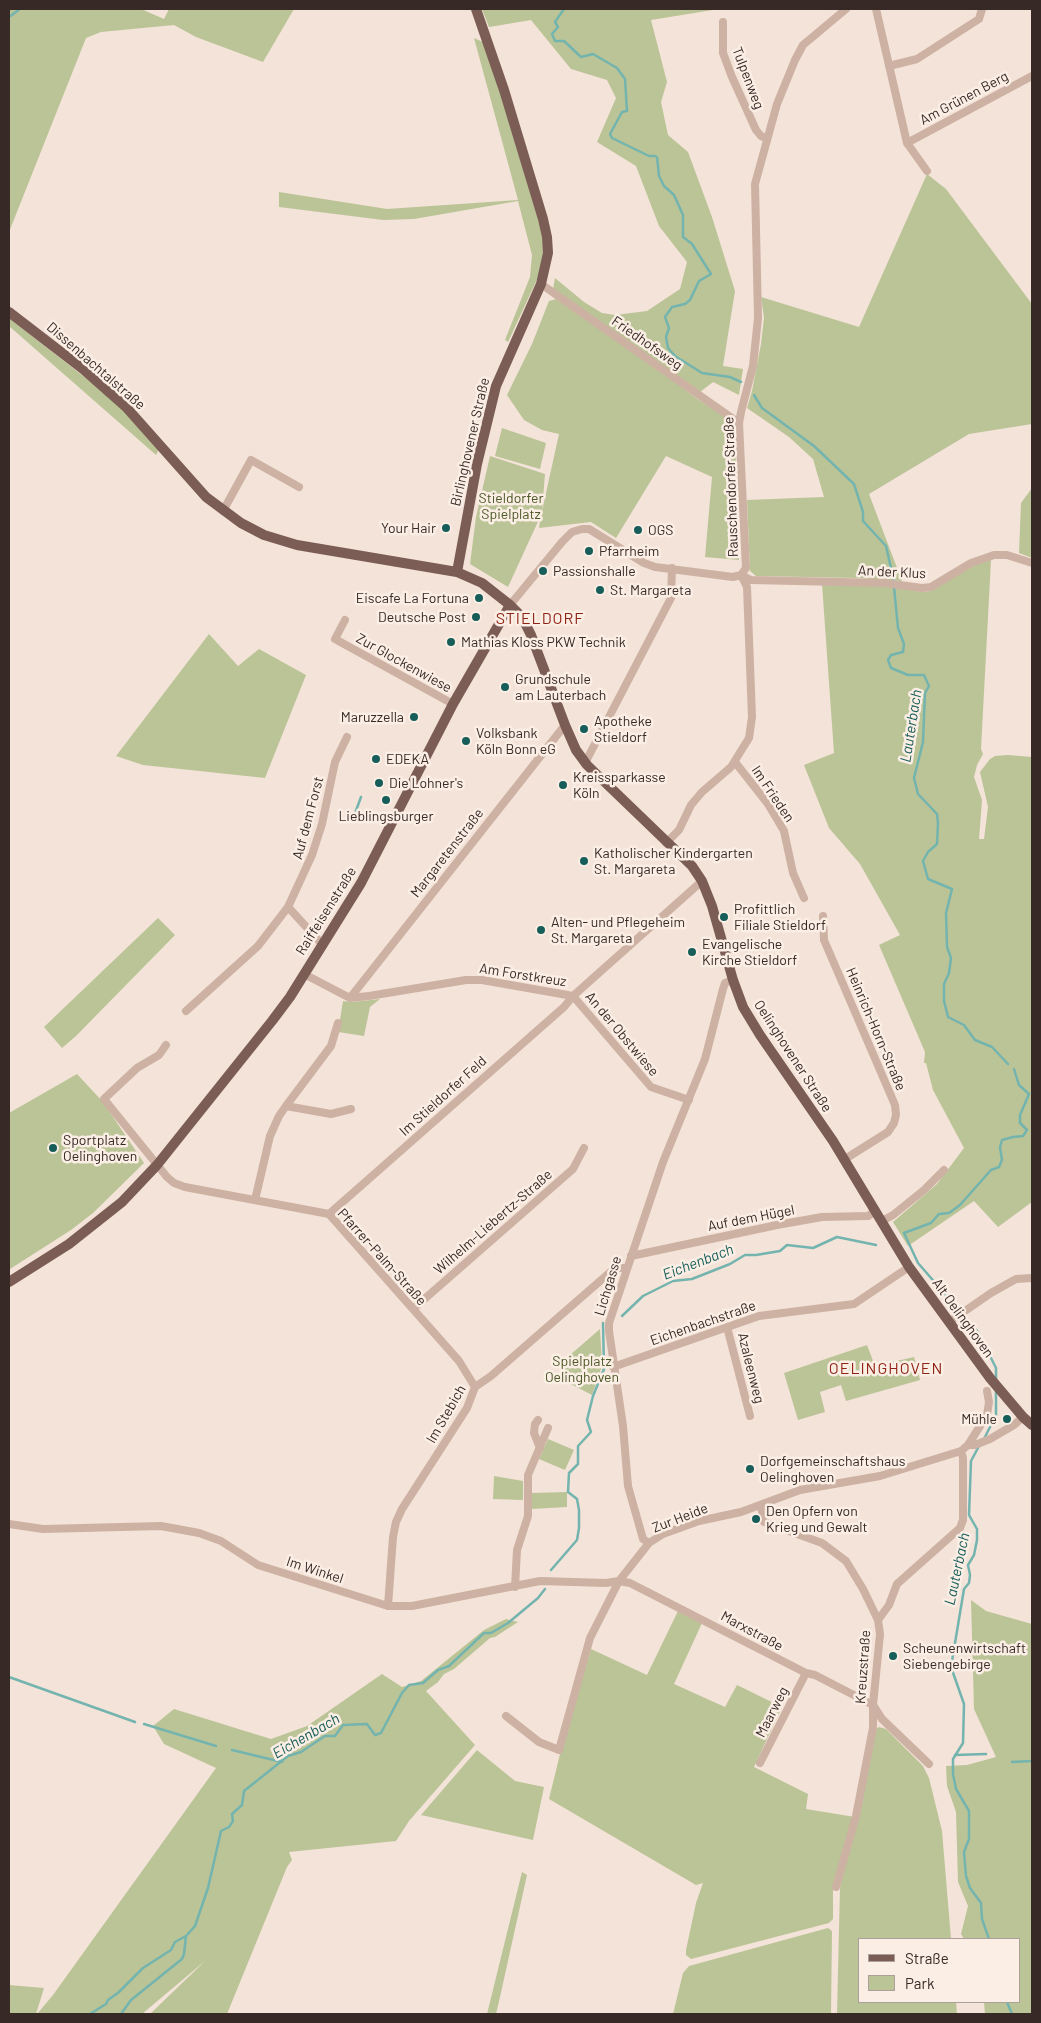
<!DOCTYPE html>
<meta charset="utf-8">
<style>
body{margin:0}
#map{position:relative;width:1041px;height:2023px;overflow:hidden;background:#f4e3d8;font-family:Barlow,sans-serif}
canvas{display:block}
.frame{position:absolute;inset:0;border:10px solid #372926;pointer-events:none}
.legend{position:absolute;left:858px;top:1938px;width:162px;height:65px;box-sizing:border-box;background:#fbeee5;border:1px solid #ad9f99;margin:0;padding:6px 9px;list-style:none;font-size:15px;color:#372926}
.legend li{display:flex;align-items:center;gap:10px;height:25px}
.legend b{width:25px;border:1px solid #ad9f99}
</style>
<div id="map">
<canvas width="1041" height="2023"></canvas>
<div class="frame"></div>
<ul class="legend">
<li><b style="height:6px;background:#7b5d55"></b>Straße</li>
<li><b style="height:14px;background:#bbc497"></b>Park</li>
</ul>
</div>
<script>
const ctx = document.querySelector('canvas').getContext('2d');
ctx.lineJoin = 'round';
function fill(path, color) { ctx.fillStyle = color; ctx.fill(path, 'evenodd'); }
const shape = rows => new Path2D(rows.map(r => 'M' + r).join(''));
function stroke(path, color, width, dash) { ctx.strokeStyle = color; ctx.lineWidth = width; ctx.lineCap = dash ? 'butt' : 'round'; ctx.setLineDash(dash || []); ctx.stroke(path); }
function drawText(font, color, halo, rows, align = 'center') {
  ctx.font = font + ' Barlow,sans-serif'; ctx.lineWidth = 5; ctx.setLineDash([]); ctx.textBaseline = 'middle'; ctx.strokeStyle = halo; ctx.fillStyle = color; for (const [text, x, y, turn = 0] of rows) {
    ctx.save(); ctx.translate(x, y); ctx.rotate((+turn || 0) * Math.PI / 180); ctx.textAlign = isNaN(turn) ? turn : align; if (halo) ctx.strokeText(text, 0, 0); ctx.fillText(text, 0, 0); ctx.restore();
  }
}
fill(shape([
 [9,9,141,9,164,19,169,9,294,9,263,62,196,37,174,25,101,32,86,38,9,232],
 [482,9,719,9,651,20,667,82,661,102,668,135,688,152,712,217,735,291,723,366,743,369,739,395,713,382,700,392,553,289,555,278,584,302,602,313,615,315,647,311,680,289,687,262,659,226,636,166,597,142,616,98,607,80,571,69,531,20,489,27],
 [474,38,485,43,540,225,543,242,544,258,541,271,508,342,505,340,530,277,532,255,518,201,414,219,383,220,279,207,279,192,387,209,518,200],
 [927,174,946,189,1032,304,1032,424,969,434,869,494,902,581,857,578,756,576,750,571,747,500,824,497,813,459,789,437,747,408,752,391,761,344,764,318,761,297,859,327],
 [556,299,650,363,696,398,732,421,730,430,735,437,739,560,705,557,712,477,666,456,616,538,591,522,539,528,541,515,508,587,470,564,476,517,490,456,545,474,542,511,559,434,542,430,524,420,507,395,532,344,549,301],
 [9,318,97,387,147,432,159,449,156,455,9,326],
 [502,428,546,443,540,469,495,456],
 [1032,488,1032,558,1019,553,1021,503],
 [991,560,981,749,983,754,977,765,974,777,982,800,979,839,984,839,988,807,980,772,990,759,995,756,1008,755,1032,757,1032,1202,998,1227,974,1201,908,1246,893,1222,937,1184,964,1148,933,1090,926,1063,924,1063,925,1052,879,945,900,935,860,864,829,828,804,765,834,753,822,584,885,586,905,588,921,592,931,591,976,564],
 [209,634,238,666,259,649,306,675,265,778,143,765,116,756],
 [158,918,175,935,76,1036,62,1048,44,1027],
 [380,999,370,1007,364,1036,338,1032,343,1001,352,1002],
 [77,1074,103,1102,144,1163,93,1213,71,1230,10,1269,9,1113],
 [600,1329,602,1366,592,1395,563,1380,562,1362],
 [867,1345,875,1366,914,1357,920,1380,846,1401,841,1385,820,1392,825,1412,798,1420,784,1373],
 [548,1439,574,1450,565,1470,539,1459],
 [494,1476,523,1481,523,1500,493,1499],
 [567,1492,567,1507,532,1509,531,1493],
 [971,1600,986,1611,1032,1624,1032,2014,985,2014,984,2002,1020,2002,1020,1939,964,1939,961,1934,968,1906,958,1882,956,1812,947,1786,946,1766,967,1765,996,1757,974,1709],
 [678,1611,702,1623,674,1684,725,1707,737,1685,782,1707,754,1767,808,1794,806,1809,855,1817,833,1891,833,1919,829,1923,691,1959,686,1955,686,1950,696,1903,703,1883,696,1885,549,1799,561,1750,591,1649,647,1675],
 [506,1619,518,1622,495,1637,490,1638,454,1669,444,1674,438,1682,426,1691,475,1745,409,1821,396,1841,289,1852,292,1860,287,1867,227,2014,150,2014,205,1961,142,2014,37,2014,53,1995,216,1768,164,1744,153,1726,174,1709,271,1739,307,1726,382,1674,402,1687,421,1681,484,1630],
 [879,1727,886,1729,923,1766,929,1778,942,1831,951,1939,860,1939,860,2002,956,2002,957,2014,837,2014,840,1887,876,1729],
 [477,1750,515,1781,544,1787,533,1840,421,1815],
 [522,1872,527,1875,500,1997,496,2014,487,2014],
 [828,1928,832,1931,831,2014,673,2014,683,1973,689,1966],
 [9,1985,44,1988,36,2014,9,2014]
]), '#bbc497');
stroke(shape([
 [564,9,555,22,558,27,552,34,555,41,564,41,581,57,593,54,617,68,625,79,627,111,622,112,610,134,612,138,649,156,655,156,657,157,659,176,664,186,674,195,683,215,683,237,692,244,711,274,699,281,690,300,685,304,672,307,665,317,669,328,666,337,668,348,675,356,702,373,730,377,741,382],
 [9,17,20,9],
 [754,395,762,408,814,446,854,484,863,512,863,521,886,546,893,577,898,628,904,644,903,652,891,655,888,660,891,668,908,675,924,675,929,686,925,693,923,742,914,778,918,794,937,814,938,823,937,844,928,852,923,861,928,879,952,889,946,913,947,947,951,958,949,973,944,984,944,1001,948,1017,964,1025,975,1040,992,1047,1008,1064],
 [354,816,361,797],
 [622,1316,643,1296,673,1281,692,1279,730,1264,745,1255,756,1255,780,1251,787,1245,813,1248,837,1237,876,1245],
 [996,1380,996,1368,978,1332,918,1263,904,1233,931,1223,939,1214,949,1213,960,1205,991,1170,999,1167,1002,1160,1000,1147,1002,1140,1013,1137,1023,1136,1027,1130,1020,1123,1020,1115,1029,1094,1019,1085,1014,1069],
 [984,1439,996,1415,996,1390],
 [979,1446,971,1461,969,1515,977,1529,977,1540,974,1555,968,1565,970,1575,969,1583,964,1589,951,1667,964,1704,963,1743,953,1759,953,1774,956,1789,969,1811,969,1839,964,1852,966,1876,970,1888,981,1903,982,1919,989,1939],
 [551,1570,577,1540,579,1528,579,1510,577,1499,568,1492,569,1473,578,1464,578,1446,591,1432,587,1420,593,1396,604,1369,603,1323],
 [9,1677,135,1722],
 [144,1724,216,1746],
 [232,1750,282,1762],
 [955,1755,986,1754],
 [1012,1762,1032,1761],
 [1007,2002,1012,2014],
 [90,2014,106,2004,108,2000,119,1992,143,1968,171,1950,175,1942,186,1936,195,1926,208,1888,221,1831,229,1827,233,1821,232,1814,242,1805,244,1791,288,1756,301,1752,325,1736,335,1736,343,1725,367,1724,375,1735,381,1733,402,1693,409,1685,423,1683,438,1670,449,1666,484,1633,491,1633,508,1623,538,1598,545,1589],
 [121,2014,131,2000,182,1959,184,1954,186,1936]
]), '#74b4af', 2.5);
stroke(shape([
 [876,9,907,143,1032,76],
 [723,22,723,53,732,77,756,130,761,136,766,138],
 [889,66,917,59,979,19,982,9],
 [907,143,927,171],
 [541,284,739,423],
 [223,511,251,460,299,487],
 [741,575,746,568,739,423,741,412,753,366,758,318,755,184,777,104,795,60,803,45,846,9],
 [741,575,751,580,884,583,922,588,931,587,971,563,994,555,1007,555,1032,563],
 [510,605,562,542,572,532,582,529,589,529,644,563,655,567,733,577,741,575],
 [345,620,335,639,453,704],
 [735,762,768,804,784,831,793,873,804,898],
 [585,763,671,598,672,568],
 [666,843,679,830,691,805,702,792,731,767,749,738,752,717,747,587,741,575],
 [288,907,322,944],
 [823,916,824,940,895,1105,896,1115,894,1123,888,1132,845,1159],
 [304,974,350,998,369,996,466,980,482,980,573,996],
 [573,996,651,1087,689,1100],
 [350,998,565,725],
 [186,1011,258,946,288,907,312,855,322,824,335,762,347,737],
 [166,1045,159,1055,137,1068,104,1099,167,1177,174,1183,185,1187,329,1214,459,1361,475,1387],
 [286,1106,331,1046,338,1023],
 [255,1200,270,1136,279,1116,286,1106,331,1114,351,1109],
 [329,1214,564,1007,573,996,702,881],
 [882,1221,893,1215,924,1190,944,1170],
 [631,1256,777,1225,822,1217,868,1216,876,1211],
 [413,1309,573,1169,584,1148],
 [949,1322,991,1293,1016,1279,1032,1278],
 [727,1327,750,1416],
 [613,1367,759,1316,854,1304,909,1267],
 [538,1420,535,1424,534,1433,540,1448],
 [968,1445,975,1445,990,1439,1014,1425,1023,1417],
 [761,1506,764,1522,822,1543,846,1561,863,1589,878,1620,880,1634,873,1705,873,1728,856,1816,836,1887],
 [9,1524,43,1529,161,1526,199,1533,221,1541,258,1565,388,1606,412,1606,540,1581,606,1583,619,1581,630,1583,806,1673,815,1675,873,1705,882,1719,929,1764],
 [649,1543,643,1539,628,1486,623,1426,609,1331,609,1323,663,1162,705,1059,723,989,725,983,733,980],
 [515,1587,517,1550,528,1516,528,1475,548,1428],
 [388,1606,393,1537,396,1522,402,1509,467,1408,475,1387,491,1376,615,1268,626,1268],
 [878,1620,889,1605,897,1584,960,1528,963,1520,963,1458,961,1451],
 [506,1716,539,1742,559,1750,590,1638,619,1581,649,1543,663,1534,699,1521,741,1512,800,1490,880,1476,961,1451,968,1445,987,1415,989,1402,987,1391],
 [760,1763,806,1673]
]), '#cdb1a3', 8);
stroke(shape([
 [9,312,83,369,126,407,206,497,241,523,264,535,297,545,457,572,482,583,510,605,522,617,531,635,565,725,576,750,587,765,692,866,702,881,712,906,733,980,743,1007,760,1035,833,1141,909,1267,990,1378,1023,1417,1032,1425],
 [457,572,477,464,496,386,541,284,548,253,547,237,543,219,504,90,476,9],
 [9,1282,69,1244,122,1202,157,1165,272,1021,290,997,361,883,453,704,510,605]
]), '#7b5d55', 10);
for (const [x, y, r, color] of [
 [446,528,5,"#175d59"],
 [638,530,5,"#175d59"],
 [589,551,5,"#175d59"],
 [543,571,5,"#175d59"],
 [600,590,5,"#175d59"],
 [479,598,5,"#175d59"],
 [476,617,5,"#175d59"],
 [451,642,5,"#175d59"],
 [505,687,5,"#175d59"],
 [414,717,5,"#175d59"],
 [584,729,5,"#175d59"],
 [466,741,5,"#175d59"],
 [376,759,5,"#175d59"],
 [379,783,5,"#175d59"],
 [563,785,5,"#175d59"],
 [386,800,5,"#175d59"],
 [584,861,5,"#175d59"],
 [724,917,5,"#175d59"],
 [541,930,5,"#175d59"],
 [692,952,5,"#175d59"],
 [53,1148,5,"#175d59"],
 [1007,1419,5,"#175d59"],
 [750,1469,5,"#175d59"],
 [756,1519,5,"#175d59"],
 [893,1656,5,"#175d59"]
]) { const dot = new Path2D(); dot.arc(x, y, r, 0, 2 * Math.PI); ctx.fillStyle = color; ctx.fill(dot); stroke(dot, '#fbeee5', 2); }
drawText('14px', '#372926', '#fbeee5', [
 ["Tulpenweg",748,78,69],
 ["Am Grünen Berg",964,98,-28],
 ["Friedhofsweg",647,343,35],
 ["Dissenbachtalstraße",96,366,41],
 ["Birlinghovener Straße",470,442,-77],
 ["Rauschendorfer Straße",731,487,-92],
 ["An der Klus",892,572,3],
 ["Zur Glockenwiese",404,663,29],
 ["Im Frieden",773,794,56],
 ["Auf dem Forst",308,818,-75],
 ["Margaretenstraße",447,853,-52],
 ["Raiffeisenstraße",326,911,-58],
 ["Am Forstkreuz",523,975,9],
 ["Heinrich-Horn-Straße",876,1029,67],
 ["An der Obstwiese",622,1034,50],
 ["Oelinghovener Straße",793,1056,57],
 ["Im Stieldorfer Feld",443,1096,-42],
 ["Auf dem Hügel",751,1218,-11],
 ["Wilhelm-Liebertz-Straße",493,1222,-41],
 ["Pfarrer-Palm-Straße",382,1257,48],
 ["Lichgasse",608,1286,-73],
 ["Alt Oelinghoven",963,1318,54],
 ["Eichenbachstraße",703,1323,-19],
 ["Azaleenweg",751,1368,76],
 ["Im Stebich",446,1414,-60],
 ["Zur Heide",680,1518,-21],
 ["Im Winkel",315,1570,18],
 ["Marxstraße",752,1631,28],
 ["Kreuzstraße",863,1667,-86],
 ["Maarweg",772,1712,-63]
]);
drawText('14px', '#4c5827', '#fbeee5', [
 ["Stieldorfer",511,498],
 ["Spielplatz",511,514],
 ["Spielplatz",582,1361],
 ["Oelinghoven",582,1377]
]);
drawText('14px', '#372926', '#fbeee5', [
 ["Your Hair",436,528,"right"],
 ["OGS",648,530],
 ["Pfarrheim",599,551],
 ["Passionshalle",553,571],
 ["St. Margareta",610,590],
 ["Eiscafe La Fortuna",469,598,"right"],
 ["Deutsche Post",466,617,"right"],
 ["Mathias Kloss PKW Technik",461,642],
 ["Grundschule",515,679],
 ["am Lauterbach",515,695],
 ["Maruzzella",404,717,"right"],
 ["Apotheke",594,721],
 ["Stieldorf",594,737],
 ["Volksbank",476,733],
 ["Köln Bonn eG",476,749],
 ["EDEKA",386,759],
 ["Kreissparkasse",573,777],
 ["Köln",573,793],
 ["Die Lohner's",389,783],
 ["Lieblingsburger",386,816,"center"],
 ["Katholischer Kindergarten",594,853],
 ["St. Margareta",594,869],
 ["Profittlich",734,909],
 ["Filiale Stieldorf",734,925],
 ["Alten- und Pflegeheim",551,922],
 ["St. Margareta",551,938],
 ["Evangelische",702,944],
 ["Kirche Stieldorf",702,960],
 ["Sportplatz",63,1140],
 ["Oelinghoven",63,1156],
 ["Mühle",997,1419,"right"],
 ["Dorfgemeinschaftshaus",760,1461],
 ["Oelinghoven",760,1477],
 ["Den Opfern von",766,1511],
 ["Krieg und Gewalt",766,1527],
 ["Scheunenwirtschaft",903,1648],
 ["Siebengebirge",903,1664]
], 'left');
drawText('italic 15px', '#175d59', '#fbeee5', [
 ["Lauterbach",911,726,-81],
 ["Eichenbach",698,1262,-21],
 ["Lauterbach",957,1569,-78],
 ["Eichenbach",306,1736,-30]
]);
ctx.letterSpacing = '1px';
drawText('16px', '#8f2416', '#fbeee5', [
 ["STIELDORF",540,619],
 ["OELINGHOVEN",886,1369]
]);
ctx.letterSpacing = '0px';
</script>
